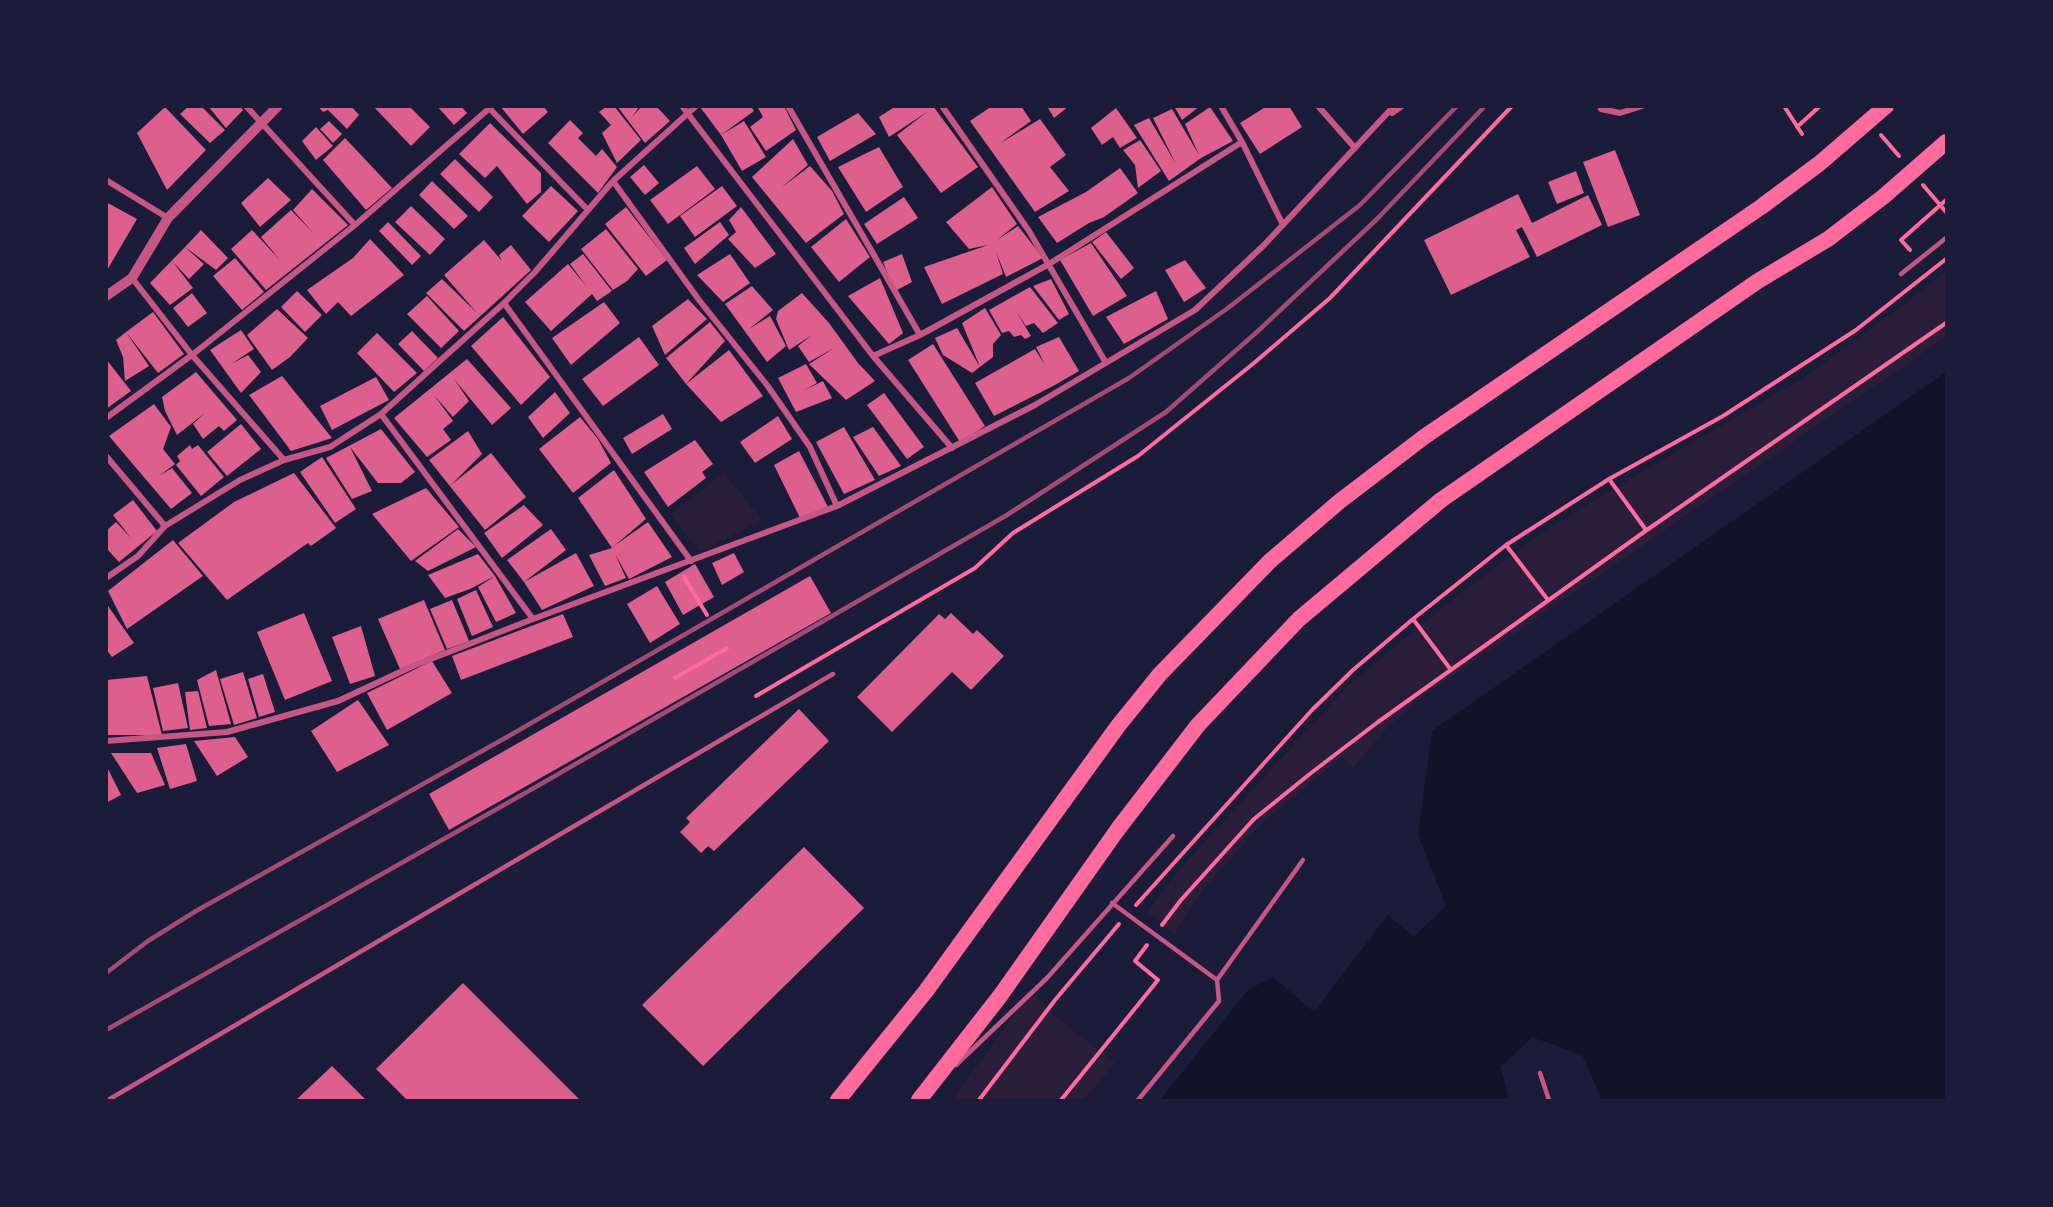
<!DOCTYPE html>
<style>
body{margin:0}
#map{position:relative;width:2053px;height:1207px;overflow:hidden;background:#1b1b3a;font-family:Georgia,serif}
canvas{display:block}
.frame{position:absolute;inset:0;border:108px solid #1b1b3a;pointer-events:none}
</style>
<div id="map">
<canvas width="2053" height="1207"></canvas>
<div class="frame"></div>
</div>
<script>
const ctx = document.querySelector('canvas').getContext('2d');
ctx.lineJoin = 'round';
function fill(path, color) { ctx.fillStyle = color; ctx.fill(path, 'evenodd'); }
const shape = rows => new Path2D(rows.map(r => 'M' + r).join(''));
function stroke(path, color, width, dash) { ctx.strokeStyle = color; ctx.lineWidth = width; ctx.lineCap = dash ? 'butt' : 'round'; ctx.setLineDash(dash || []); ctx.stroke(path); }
fill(shape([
 [1946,270,1946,337,1415,702,1386,729,1353,768,1342,757,1263,822,1203,890,1174,934,1148,912,1178,871,1348,686,1414,630,1523,546,1597,498,1808,375,1919,293],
 [724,473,762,520,700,552,670,514],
 [1031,992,1056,1017,1115,1063,1084,1100,952,1100]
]), '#2a1e3b');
fill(shape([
 [1946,372,1946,1100,1602,1100,1582,1055,1532,1037,1501,1067,1509,1100,1160,1100,1248,990,1273,977,1314,1012,1388,915,1414,937,1446,906,1418,835,1432,731]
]), '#12122b');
fill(shape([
 [189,106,201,106,225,130,210,143,180,114],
 [208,106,240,106,243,110,226,128],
 [318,106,351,106,359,115,347,129,328,110,323,112],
 [373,106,409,106,430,127,411,146],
 [437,106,461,106,467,113,454,125],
 [500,106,543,106,548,112,523,134],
 [607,106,614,106,641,140,617,163,602,133,611,125,599,112],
 [617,106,640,106,632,117,642,106,656,106,670,121,645,143],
 [701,106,751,106,754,111,721,135,700,107],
 [757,106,784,106,796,130,766,151,750,127,763,117],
 [896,106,933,106,978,167,941,193,897,135,927,112,889,137,879,117],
 [992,106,1021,106,1031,121,999,144,1040,119,1066,155,1050,167,1069,191,1035,212,970,121],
 [1047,106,1069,106,1054,118],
 [1174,106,1200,106,1182,120],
 [1267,106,1289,106,1302,127,1260,154,1240,123],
 [165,107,206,150,167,190,137,133],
 [1210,107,1233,141,1201,158,1169,181,1134,125,1149,118,1176,164,1153,118,1172,109,1199,155,1185,124],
 [1116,108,1137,138,1120,148,1113,137,1102,145,1091,128],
 [858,113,876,134,830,161,817,137],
 [570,120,583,133,578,138,596,156,602,149,617,167,598,193,548,143],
 [329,121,342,134,333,143,320,129],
 [744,121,766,157,742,171,721,135],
 [490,123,541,173,541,192,527,204,497,166,485,178,459,154],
 [316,127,333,146,316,160,302,141],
 [345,138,392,188,366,210,323,160],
 [793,139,808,165,781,188,810,166,832,191,844,214,806,243,752,177],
 [1140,140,1161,171,1138,188,1135,165,1123,150],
 [879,147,903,187,866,212,838,167],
 [1615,150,1640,215,1608,227,1583,162],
 [455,159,493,197,479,212,440,174],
 [644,165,659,183,645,195,630,177],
 [697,166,715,189,668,224,650,200],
 [1120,168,1138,193,1104,217,1089,223,1057,243,1038,217,1086,192],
 [1576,171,1584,193,1557,204,1548,182],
 [268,178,291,200,260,227,241,203],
 [432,181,468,216,454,229,419,195],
 [551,186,578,211,549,242,522,216],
 [722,186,737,206,695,237,680,216],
 [992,187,1017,224,997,240,1018,226,1043,258,1006,277,996,252,1003,274,942,304,924,267,988,245,969,249,946,222],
 [312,189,348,225,266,290,231,249,252,230,280,260,261,237,291,210,314,234,293,210],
 [1518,194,1532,223,1588,195,1602,225,1537,257,1522,227,1516,230,1530,257,1451,295,1424,240],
 [904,197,918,218,877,244,864,224],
 [106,202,137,219,106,272],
 [411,206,445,239,430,255,395,222],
 [626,207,667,260,646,276,605,224],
 [741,207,776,254,755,268,728,239,736,232,729,220],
 [846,219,870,257,839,282,811,247],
 [388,222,421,256,412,265,379,231],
 [720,222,729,235,695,264,684,248],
 [606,229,638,269,627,281,613,290,581,249],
 [201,230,228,258,216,270,185,247],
 [1106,232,1134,268,1121,279,1092,242],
 [370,239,404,275,351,316,338,302,326,314,307,290,353,258],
 [484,240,502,261,499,255,511,245,531,270,464,331,426,293,442,279,477,313,444,275],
 [1091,243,1127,296,1093,316,1060,260],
 [185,247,204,264,189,279,172,261,193,288,170,305,150,283],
 [583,254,612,291,597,301,592,294,551,331,525,302,568,264,587,287,570,264],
 [730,254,750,283,723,302,697,275],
 [902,254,912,282,895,291,883,262],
 [235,258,264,292,242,310,213,276],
 [1185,260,1206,288,1184,302,1165,270],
 [880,278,903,333,889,344,848,296],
 [1051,279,1069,314,1059,320,1033,286],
 [752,286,773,310,749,329,770,316,786,346,767,362,725,304],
 [1030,287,1058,323,1043,333,1034,323,1026,326,1016,311,1031,336,1025,339,1021,335,1014,337,1009,331,1002,333,989,310],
 [297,291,322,315,305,332,281,307],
 [1156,291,1168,319,1124,344,1106,317],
 [192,293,207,313,188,327,173,308],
 [802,293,829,323,858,363,875,381,846,400,809,364,834,348,809,362,798,346,812,335,789,350,776,319,778,311],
 [427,296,459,331,441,348,407,314],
 [688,299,707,319,665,355,652,326],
 [604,302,620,323,571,365,552,338],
 [985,308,1001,335,993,344,993,357,972,373,943,355,935,338,957,328,980,367,962,323],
 [277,309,308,338,290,357,272,370,247,335],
 [153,312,184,354,158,373,126,332],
 [503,317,550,377,521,405,471,346],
 [710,322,725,341,686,384,729,350,763,396,721,422,686,384,666,358],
 [241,330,254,349,231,364,248,355,261,372,241,393,210,350],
 [412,331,438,358,424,371,398,344],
 [126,332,149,366,125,381,123,357,116,340],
 [377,333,417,373,394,392,357,353],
 [639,337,659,365,603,406,582,379],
 [1059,337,1079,371,1055,385,994,416,975,383,1035,349,1045,365,1036,347],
 [933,344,985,426,960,442,908,360],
 [106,359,131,391,106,409],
 [467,359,511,408,492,425,454,379,469,401,453,417,434,395,453,421,443,429,451,440,427,457,394,418],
 [806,364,817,383,803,391,823,381,832,398,796,412,778,378],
 [196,372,237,420,224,431,219,426,203,439,193,424,205,413,177,435,165,411,162,397],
 [282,376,332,438,291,451,249,395],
 [376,377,389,400,332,430,320,406],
 [555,392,570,413,543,438,528,417],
 [884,393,924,447,907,459,867,405],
 [154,404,171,427,163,449,175,464,159,476,172,468,192,493,171,509,109,436],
 [663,414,672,429,632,454,623,438],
 [778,416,792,439,755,463,740,442],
 [580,417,598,439,611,463,573,493,539,449],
 [241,424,261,449,227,476,207,452],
 [844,427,875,480,844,494,816,442],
 [873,427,901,466,879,476,853,437],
 [381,429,415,472,401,483,378,483,350,447,372,491,352,499,326,458],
 [468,431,482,454,451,485,491,453,526,497,485,530,429,460],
 [695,440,713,464,702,472,706,478,668,507,644,472],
 [190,445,192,449,198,445,224,477,201,496,176,465,180,461,177,456],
 [799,451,828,507,800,518,774,465],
 [322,457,356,509,335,523,300,472],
 [614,470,646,519,614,546,648,522,672,557,629,579,615,554,626,578,605,586,589,555,612,548,578,498],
 [294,473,336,528,311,546,308,543,227,600,178,543,234,502],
 [426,488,459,527,411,561,372,514],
 [133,500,157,531,119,562,106,548,106,531,116,522,131,538,113,515],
 [524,505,543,525,502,558,484,533],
 [458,529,476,547,428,571,415,561],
 [551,529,566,550,524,582,507,560],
 [173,540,203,576,127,629,108,591],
 [576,553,594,586,542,610,524,582],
 [734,553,744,572,722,585,712,563],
 [478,554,495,576,516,613,496,622,478,587,495,576,470,589,445,598,428,575],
 [695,564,714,597,683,615,665,582],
 [810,576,831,613,449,830,429,794],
 [657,586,680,624,650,643,627,604],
 [476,590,493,627,472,636,457,599],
 [424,600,445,650,400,669,378,619],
 [452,600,469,641,447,649,430,609],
 [108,606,134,643,112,657,106,649,106,607],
 [304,613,332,681,285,700,257,632],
 [951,613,973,634,977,630,1004,656,971,690,952,672,892,732,857,697,939,614,945,619],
 [563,614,573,637,461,680,452,656],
 [361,626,375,676,350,684,332,637],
 [432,661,452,693,387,730,367,693],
 [216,670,231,724,209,726,197,680],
 [243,672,257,718,234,725,220,679],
 [263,674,275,712,259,717,248,679],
 [147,676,162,735,106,735,106,680],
 [178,683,188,728,163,731,153,688],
 [198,691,207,728,190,730,185,692],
 [358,700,389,745,337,772,311,731],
 [799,709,829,741,714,851,708,846,701,853,680,832,690,822,686,818],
 [235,737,248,757,217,776,194,741],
 [186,744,197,781,170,789,157,748],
 [111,753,151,753,165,785,137,793],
 [106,765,121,795,106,803],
 [804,847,864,908,703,1066,642,1005],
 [463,983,580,1100,407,1100,376,1069],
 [332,1066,366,1100,296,1100]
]), '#dd5f8e');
stroke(shape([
 [1784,106,1802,134],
 [1797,127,1820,106],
 [1881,135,1899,156],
 [1923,185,1946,212],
 [1910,250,1901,240,1946,200],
 [1609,479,1646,530],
 [1506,545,1548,600],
 [684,577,707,615],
 [1413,619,1451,670],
 [675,678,727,648],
 [756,696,975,568,1013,533,1138,456,1254,363,1330,298,1512,106],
 [1136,905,1312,710,1353,670,1413,619,1506,545,1609,479,1723,416,1856,330,1946,259],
 [1162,925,1181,900,1254,819,1311,773,1378,722,1644,532,1946,323],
 [979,1100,1055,1000,1119,924],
 [1061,1100,1158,980,1135,961,1147,945]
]), '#ff6b9d', 4);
stroke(shape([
 [1901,274,1946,238],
 [1112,903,1217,980,1219,1001,1138,1100],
 [1217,980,1303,860],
 [956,1065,1047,978,1173,836],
 [1540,1073,1549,1100],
 [108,1100,833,674]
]), '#c65784', 4.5);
stroke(shape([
 [246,106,355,225],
 [682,106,873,356,952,448],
 [788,106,920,335],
 [942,106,1029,231,1106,363],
 [1221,106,1242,142,1283,225],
 [1318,106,1355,148],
 [1600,106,1601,109,1620,113,1642,106],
 [490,109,588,210],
 [1392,113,1402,106],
 [106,180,168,218],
 [613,181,699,300,767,385,810,447,837,506],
 [132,278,192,355,284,460],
 [504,303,691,561],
 [873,356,920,335,1049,264,1242,142],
 [381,414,533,619],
 [106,418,192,355,355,225,492,106],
 [106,456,165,526],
 [106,578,138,556,165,526,240,480,284,460,330,447,381,414,504,303,535,272,613,181,696,106],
 [106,741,227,732,338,701,413,666,533,619,837,506,1035,405,1195,310,1264,245,1394,106]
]), '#c65784', 6);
stroke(shape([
 [106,296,132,278,168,218,278,106]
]), '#c65784', 10);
stroke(shape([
 [838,1100,926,991,1118,726,1160,674,1270,561,1340,501,1424,437,1761,207,1820,163,1886,106],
 [919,1100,1000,996,1118,829,1198,725,1299,619,1441,500,1758,281,1828,239,1883,197,1946,142]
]), '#ff6b9d', 16);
stroke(shape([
 [106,973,148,941,196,911,507,737,1129,378,1228,308,1360,205,1457,106],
 [106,1030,534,788,1007,515,1166,412,1258,331,1377,219,1485,106]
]), '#a44b75', 4.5);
</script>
